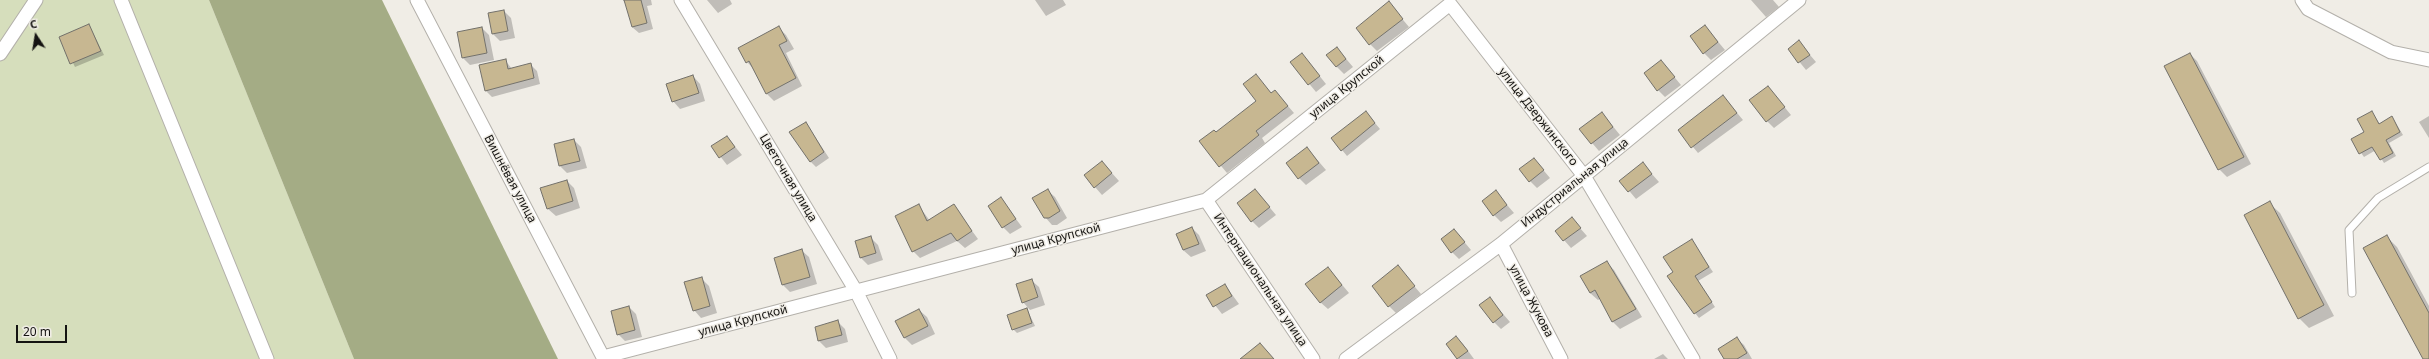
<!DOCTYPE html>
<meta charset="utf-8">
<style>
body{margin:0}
#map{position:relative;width:2429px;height:359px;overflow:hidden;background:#f0ede6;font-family:"Noto Sans",sans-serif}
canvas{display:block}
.north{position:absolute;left:16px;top:16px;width:40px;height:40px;-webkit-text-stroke:3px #f0ede6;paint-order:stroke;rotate:348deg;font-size:11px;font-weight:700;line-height:16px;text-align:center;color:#151412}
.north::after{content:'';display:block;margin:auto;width:14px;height:18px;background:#151412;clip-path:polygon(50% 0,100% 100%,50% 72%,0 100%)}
.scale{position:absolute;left:16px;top:325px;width:51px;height:18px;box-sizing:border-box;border:2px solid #151412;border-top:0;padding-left:5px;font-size:12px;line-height:14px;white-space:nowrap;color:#151412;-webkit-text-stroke:3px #f0ede6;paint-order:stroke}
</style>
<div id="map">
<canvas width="2429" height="359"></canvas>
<div class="north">С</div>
<div class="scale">20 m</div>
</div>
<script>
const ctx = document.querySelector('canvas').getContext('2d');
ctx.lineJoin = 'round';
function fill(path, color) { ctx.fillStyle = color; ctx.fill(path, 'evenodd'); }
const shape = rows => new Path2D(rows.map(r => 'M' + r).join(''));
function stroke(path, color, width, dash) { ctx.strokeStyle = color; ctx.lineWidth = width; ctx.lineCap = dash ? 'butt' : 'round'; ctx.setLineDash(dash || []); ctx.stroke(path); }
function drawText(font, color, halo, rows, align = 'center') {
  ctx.font = font + ' "Noto Sans",sans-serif'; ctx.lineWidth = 3; ctx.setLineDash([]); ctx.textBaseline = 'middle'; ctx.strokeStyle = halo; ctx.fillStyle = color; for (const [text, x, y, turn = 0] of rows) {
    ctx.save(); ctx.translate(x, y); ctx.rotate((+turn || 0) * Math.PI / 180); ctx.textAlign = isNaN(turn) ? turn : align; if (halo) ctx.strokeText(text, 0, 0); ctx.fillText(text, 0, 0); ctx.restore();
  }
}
fill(shape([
 [0,0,209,0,354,359,0,359]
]), '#d6debc');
fill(shape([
 [209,0,382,0,558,359,354,359]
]), '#a4ac85');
fill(shape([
 [623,0,651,0,652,5,647,6,653,29,639,33,632,27,628,8],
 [707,0,730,0,732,4,718,13],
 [1035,0,1063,0,1066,5,1046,16],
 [1751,0,1773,0,1779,7,1766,17],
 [1389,3,1409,27,1377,51,1370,44],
 [504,11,511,18,515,38,500,41,493,34],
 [89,25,104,55,75,67,60,37],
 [1705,26,1725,50,1711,60,1704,53],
 [482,28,489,35,494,60,470,65,463,58],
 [779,28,786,35,794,49,786,53,802,86,774,101,766,93,755,70,747,62],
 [1799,42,1816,62,1806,70,1789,49],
 [1337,48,1353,67,1344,74,1336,66],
 [1302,54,1326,84,1316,92,1292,63],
 [2190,54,2197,61,2251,164,2227,177,2219,169],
 [505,60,512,69,530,64,537,71,540,84,492,97,486,91],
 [1661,61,1681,85,1665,97,1658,90],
 [693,76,700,84,705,101,680,109,673,101],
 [1256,76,1272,94,1275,91,1294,113,1262,138,1265,143,1227,173,1201,142,1216,133,1257,101],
 [1768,87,1791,115,1774,128,1767,121],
 [1723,96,1743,120,1698,153,1679,130],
 [1366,112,1380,129,1347,156,1333,139],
 [2371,112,2380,124,2392,117,2403,135,2389,143,2396,156,2384,163,2376,150,2364,157,2352,140,2366,132],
 [1602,113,1620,135,1599,151,1580,129],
 [2429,116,2429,138,2419,122],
 [806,123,829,158,816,167,811,162],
 [727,137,742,155,727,165,713,147],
 [574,140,581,147,587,168,567,173,560,166],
 [1307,148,1326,170,1306,185,1299,178],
 [1534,159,1550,178,1537,188,1530,181],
 [1102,162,1119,181,1102,195,1095,187],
 [1643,164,1659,182,1636,199,1621,181],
 [567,181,574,188,580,208,556,216,548,209,542,189],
 [1047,190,1055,197,1067,218,1057,225,1052,225,1045,217],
 [1255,190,1276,215,1259,228,1252,221],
 [1496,192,1514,213,1501,222,1494,215],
 [1001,199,1022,227,1010,234,1003,227],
 [2269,203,2280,213,2334,316,2309,328,2299,318],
 [953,205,978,239,965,248,957,241,920,258,913,251,919,206,930,221],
 [1572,219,1587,236,1571,248,1556,231],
 [1192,228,1199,235,1206,251,1191,257,1183,250],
 [2386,236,2397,247,2429,306,2429,359,2426,359],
 [870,237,878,245,883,260,868,265,861,258],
 [1461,238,1471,250,1459,259,1452,252],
 [1692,241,1713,272,1698,281,1715,307,1699,318,1695,313,1674,273],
 [801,250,809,257,817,284,790,292,783,285,775,258],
 [1607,263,1614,270,1642,317,1620,329,1612,321,1601,298,1598,300,1590,293],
 [1398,267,1421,294,1396,313,1389,306],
 [1328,268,1349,293,1328,309,1320,302],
 [702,279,709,286,717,313,701,318,694,310],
 [1031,280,1039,287,1045,305,1030,310,1023,302],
 [1225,285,1239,304,1222,314,1207,295],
 [1490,299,1510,322,1501,329,1494,322],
 [629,307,636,314,642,337,625,341,618,334],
 [1027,309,1035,326,1017,333,1013,329],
 [919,310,927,317,935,334,912,345,905,338],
 [838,322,845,329,848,342,826,348,819,341,816,327],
 [1456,337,1463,344,1474,359,1459,359,1447,344],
 [1736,338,1744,345,1752,359,1726,359],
 [1663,354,1668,359,1654,359]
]), '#0003');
const building = shape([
 [624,0,641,0,647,23,632,27,624,0],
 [1389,1,1403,19,1369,45,1356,28,1389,1],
 [504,10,508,31,492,34,488,13,504,10],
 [89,24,101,51,70,64,59,37,89,24],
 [1705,25,1718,42,1703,54,1690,36,1705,25],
 [779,26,787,41,779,45,796,78,766,94,749,61,746,63,738,48,779,26],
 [482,27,487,53,462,58,457,32,482,27],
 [1799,40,1810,55,1798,63,1788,49,1799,40],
 [1337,47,1346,59,1336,67,1326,55,1337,47],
 [1302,53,1320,76,1308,85,1290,62,1302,53],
 [2190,53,2244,157,2218,170,2164,66,2190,53],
 [506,59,508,69,531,63,534,78,485,91,479,65,506,59],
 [1661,60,1675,77,1657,91,1644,73,1661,60],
 [1256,74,1271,93,1275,90,1288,106,1256,131,1259,135,1219,167,1199,141,1214,130,1216,132,1256,101,1243,84,1256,74],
 [693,75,699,93,672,102,666,84,693,75],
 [1768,86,1785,107,1766,122,1749,100,1768,86],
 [1723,95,1737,113,1691,148,1678,130,1723,95],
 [1366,111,1375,123,1341,151,1331,138,1366,111],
 [2372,111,2379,124,2392,116,2400,132,2386,140,2393,153,2380,160,2372,147,2359,154,2351,139,2364,132,2357,119,2372,111],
 [1602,112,1613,127,1591,144,1579,129,1602,112],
 [806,122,824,152,810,162,789,132,806,122],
 [727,136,735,147,719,158,711,146,727,136],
 [574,139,580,161,559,166,554,144,574,139],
 [1307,147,1319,163,1298,179,1286,163,1307,147],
 [1534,158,1544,170,1529,182,1519,169,1534,158],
 [1102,161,1112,173,1094,188,1084,175,1102,161],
 [1643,162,1652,174,1628,192,1619,181,1643,162],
 [567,180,573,201,547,209,540,188,567,180],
 [1048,189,1060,211,1049,218,1044,218,1032,198,1048,189],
 [1255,189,1270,207,1251,222,1237,203,1255,189],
 [1496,190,1507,205,1493,216,1482,201,1496,190],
 [1001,197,1016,219,1002,228,988,206,1001,197],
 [2270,201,2324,305,2298,319,2244,215,2270,201],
 [919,204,927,221,954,204,972,231,957,241,951,233,912,252,895,216,919,204],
 [1572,217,1581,228,1563,241,1555,231,1572,217],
 [1192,227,1199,244,1183,250,1176,234,1192,227],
 [1454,229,1465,242,1451,253,1441,239,1454,229],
 [2387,235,2429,313,2429,359,2423,359,2363,248,2387,235],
 [871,236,876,253,860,258,855,241,871,236],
 [1692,239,1709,267,1695,276,1712,302,1694,314,1667,276,1673,272,1663,257,1692,239],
 [802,249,810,277,782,285,774,258,802,249],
 [1607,261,1636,309,1612,322,1595,290,1590,293,1580,276,1607,261],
 [1398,265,1415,286,1388,307,1372,286,1398,265],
 [1328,267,1342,285,1320,303,1305,284,1328,267],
 [702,277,710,306,693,311,684,282,702,277],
 [1032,279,1038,297,1022,303,1016,284,1032,279],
 [1225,284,1232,296,1213,307,1206,295,1225,284],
 [1490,297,1503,315,1493,323,1479,305,1490,297],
 [629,306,635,330,617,335,611,311,629,306],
 [1027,308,1032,323,1012,330,1007,315,1027,308],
 [919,309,928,326,904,338,895,321,919,309],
 [838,320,842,335,818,341,815,327,838,320],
 [1456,336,1468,351,1457,359,1446,344,1456,336],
 [1737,337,1747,353,1737,359,1724,359,1718,349,1737,337],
 [1260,343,1274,359,1240,359,1260,343]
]);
fill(building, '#c7b791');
stroke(building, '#73716b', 1);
const service = shape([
 [2352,293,2349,230,2378,198,2429,167]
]);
const minor = shape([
 [121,0,267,359],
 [417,0,604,359],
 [681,0,856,291,890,359],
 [2302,0,2308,9,2391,52,2429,60],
 [0,54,36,0],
 [1206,200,1313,359],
 [1501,244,1561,359],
 [603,357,1206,200,1450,4,1584,176,1693,359],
 [1346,359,1501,244,1799,0]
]);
stroke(service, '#b3b0aa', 9);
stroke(minor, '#b3b0aa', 15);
stroke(service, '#fff', 7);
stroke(minor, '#fff', 13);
drawText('12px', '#151412', '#f0ede6', [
 ["улица Крупской",1347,87,-39],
 ["улица Дзержинского",1538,117,52],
 ["Цветочная улица",788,178,59],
 ["Вишнёвая улица",510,179,62],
 ["Индустриальная улица",1575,183,-39],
 ["улица Крупской",1056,239,-15],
 ["Интернациональная улица",1260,280,56],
 ["улица Жукова",1531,301,62],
 ["улица Крупской",743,321,-15]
]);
</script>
